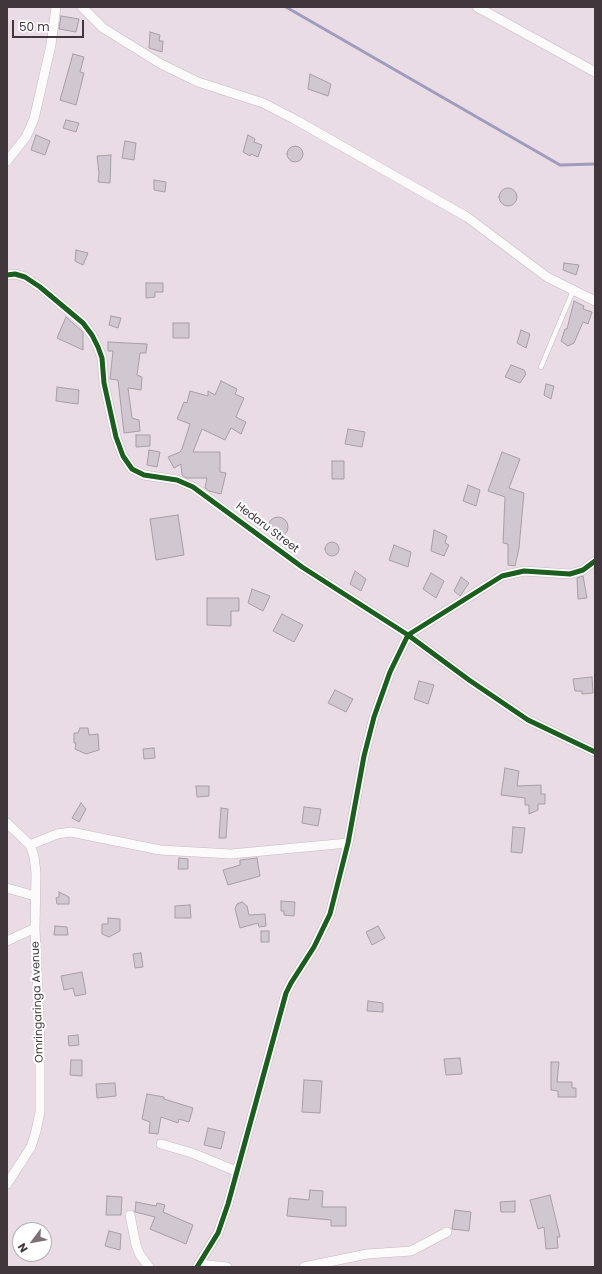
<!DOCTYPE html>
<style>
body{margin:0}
#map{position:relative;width:602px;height:1274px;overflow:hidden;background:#eadce5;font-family:Poppins,sans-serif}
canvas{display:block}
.frame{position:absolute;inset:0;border:8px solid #40363c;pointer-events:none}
.north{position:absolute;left:12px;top:1222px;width:40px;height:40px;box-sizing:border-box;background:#fff;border:1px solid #b3afb1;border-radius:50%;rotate:238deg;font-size:11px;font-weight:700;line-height:16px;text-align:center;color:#40363c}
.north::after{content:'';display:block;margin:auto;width:14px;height:18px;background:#7c7077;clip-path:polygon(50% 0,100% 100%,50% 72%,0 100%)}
.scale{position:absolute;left:12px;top:20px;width:72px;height:18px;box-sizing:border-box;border:2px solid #40363c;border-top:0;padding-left:5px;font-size:12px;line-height:14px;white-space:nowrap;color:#40363c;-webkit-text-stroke:3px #fff;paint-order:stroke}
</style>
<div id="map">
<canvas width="602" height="1274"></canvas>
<div class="frame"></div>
<div class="north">N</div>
<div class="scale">50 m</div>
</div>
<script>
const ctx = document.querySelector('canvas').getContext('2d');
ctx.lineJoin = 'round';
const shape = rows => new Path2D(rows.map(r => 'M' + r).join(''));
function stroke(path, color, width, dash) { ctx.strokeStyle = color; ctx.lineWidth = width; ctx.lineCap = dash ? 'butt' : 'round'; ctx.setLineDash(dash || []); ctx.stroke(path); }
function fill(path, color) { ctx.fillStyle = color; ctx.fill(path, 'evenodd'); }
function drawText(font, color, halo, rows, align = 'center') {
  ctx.font = font + ' Poppins,sans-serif'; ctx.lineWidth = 4; ctx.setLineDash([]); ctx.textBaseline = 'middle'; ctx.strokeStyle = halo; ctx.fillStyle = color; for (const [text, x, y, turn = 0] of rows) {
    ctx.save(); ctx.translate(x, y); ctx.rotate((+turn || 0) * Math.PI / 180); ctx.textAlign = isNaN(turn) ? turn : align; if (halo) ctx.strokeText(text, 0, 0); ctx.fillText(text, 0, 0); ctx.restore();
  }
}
stroke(shape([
 [286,7,560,165,595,164]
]), '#a09cbe', 3);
const building = shape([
 [61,16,79,19,76,32,59,29,61,16],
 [150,32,160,35,159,41,163,41,162,52,149,48,150,32],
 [73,54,84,57,80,72,84,73,76,105,60,100,73,54],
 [310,74,331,84,328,96,308,89,310,74],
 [66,120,79,123,76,132,63,128,66,120],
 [36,135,50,141,45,155,31,150,36,135],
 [248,135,255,139,254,142,262,145,258,157,251,154,250,156,243,152,248,135],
 [125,141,136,143,134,160,122,158,125,141],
 '287 154a8 8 0 1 1 16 0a8 8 0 1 1-16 0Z',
 [111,155,110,183,98,182,99,173,97,156,111,155],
 [154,180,166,182,165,192,154,190,154,180],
 '499 197a9 9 0 1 1 18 0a9 9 0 1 1-18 0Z',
 [76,250,88,253,83,265,75,261,76,250],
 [564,263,579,265,576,275,563,270,564,263],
 [146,283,163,283,163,292,155,292,155,297,146,298,146,283],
 [574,301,584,306,583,309,592,312,588,324,583,322,574,343,568,346,561,341,565,329,567,329,574,301],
 [111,316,121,318,118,328,109,325,111,316],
 [66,317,83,332,83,350,57,338,66,317],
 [173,323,189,323,189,338,173,338,173,323],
 [521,330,530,334,526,348,517,343,521,330],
 [108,342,147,344,146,353,140,353,137,375,142,377,141,390,128,388,132,418,139,420,140,431,124,433,118,380,110,379,113,351,108,351,108,342],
 [511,365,524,370,526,374,520,383,505,377,511,365],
 [221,381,237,389,235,394,244,398,236,417,246,422,241,434,231,428,225,440,202,429,193,452,220,452,220,472,226,473,221,494,209,491,205,488,207,478,186,478,182,475,181,464,174,468,168,457,180,452,182,449,190,424,177,419,184,402,187,403,190,391,208,396,208,391,215,395,221,381],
 [546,384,554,386,551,399,544,395,546,384],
 [57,387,79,390,78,404,56,401,57,387],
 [348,429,365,432,362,447,345,444,348,429],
 [136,435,150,435,150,446,136,447,136,435],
 [149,450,160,452,157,467,147,465,149,450],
 [502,452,520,459,509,488,524,493,519,548,515,566,508,565,508,544,503,543,505,497,488,491,502,452],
 [332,461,344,461,344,479,332,479,332,461],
 [468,485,480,490,476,506,463,501,468,485],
 [178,515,184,555,156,560,150,519,178,515],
 '268 527a10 10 0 1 1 20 0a10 10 0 1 1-20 0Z',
 [434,530,447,536,445,543,449,545,444,556,431,551,434,530],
 '325 549a7 7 0 1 1 14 0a7 7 0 1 1-14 0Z',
 [394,545,411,552,408,567,389,560,394,545],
 [355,571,366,579,361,591,350,584,355,571],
 [431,573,444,581,436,598,423,589,431,573],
 [583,576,587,598,578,599,577,578,583,576],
 [461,577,469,583,460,596,454,591,461,577],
 [252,589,270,596,263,611,248,603,252,589],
 [207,598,239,598,239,611,231,611,231,626,207,625,207,598],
 [282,614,303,625,294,642,273,631,282,614],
 [592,677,593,693,582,694,582,691,575,691,573,679,592,677],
 [419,681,434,685,428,704,414,699,419,681],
 [335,690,353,699,346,712,328,703,335,690],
 [80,728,88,728,89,735,98,734,99,750,86,754,75,749,76,743,74,743,74,733,78,733,80,728],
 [154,748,155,758,144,759,143,749,154,748],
 [505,768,519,771,517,786,541,785,541,794,545,794,545,804,538,804,538,810,529,814,529,805,525,805,525,798,501,795,505,768],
 [196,786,209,786,209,796,197,797,196,786],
 [81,803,86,809,79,822,72,818,81,803],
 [304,807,321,809,318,826,302,823,304,807],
 [221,808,228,809,226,838,219,838,221,808],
 [513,827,525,828,522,853,511,852,513,827],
 [179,858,188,859,188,869,178,869,179,858],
 [257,858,260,876,228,885,223,870,240,865,240,860,257,858],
 [59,892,69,897,69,904,57,904,56,898,59,897,59,892],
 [281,901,295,902,294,916,284,915,284,911,281,911,281,901],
 [242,902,247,906,249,915,265,914,266,926,259,927,258,923,240,928,235,909,237,904,242,902],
 [190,905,191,918,175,918,175,906,190,905],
 [108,918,120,919,120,931,109,937,102,934,102,924,108,924,108,918],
 [55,926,67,927,68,935,54,935,55,926],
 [378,926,385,938,372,945,366,932,378,926],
 [261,931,269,931,269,942,261,942,261,931],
 [141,953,143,967,135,968,133,954,141,953],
 [82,972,86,994,75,996,73,988,64,990,61,976,82,972],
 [368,1001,383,1003,383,1012,367,1011,368,1001],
 [78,1035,79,1045,69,1046,68,1036,78,1035],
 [460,1058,462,1074,446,1075,444,1059,460,1058],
 [71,1060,82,1060,82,1076,70,1075,71,1060],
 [551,1062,559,1062,557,1082,572,1082,572,1088,576,1088,576,1097,558,1097,558,1091,551,1090,551,1062],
 [304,1080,322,1081,320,1113,302,1112,304,1080],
 [115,1083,116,1096,97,1098,96,1084,115,1083],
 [147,1094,164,1097,164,1099,193,1108,189,1122,179,1119,178,1123,161,1117,158,1134,149,1133,150,1122,142,1119,147,1094],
 [208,1128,225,1132,221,1149,204,1145,208,1128],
 [310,1190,323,1191,322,1207,346,1207,346,1226,331,1226,331,1220,287,1216,289,1198,309,1200,310,1190],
 [550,1195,560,1237,557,1237,558,1248,546,1249,544,1227,538,1229,530,1200,550,1195],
 [107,1196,122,1197,121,1215,106,1215,107,1196],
 [515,1201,515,1212,501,1212,500,1202,515,1201],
 [136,1202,156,1206,157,1203,165,1205,163,1212,193,1225,186,1244,150,1229,155,1217,135,1212,136,1202],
 [455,1210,471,1212,469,1231,452,1229,455,1210],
 [109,1231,121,1234,120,1250,105,1246,109,1231]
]);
fill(building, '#d0c7d0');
stroke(building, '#a79ea6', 1);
const lane = shape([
 [541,367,573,291]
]);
const street = shape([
 [82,7,103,28,161,64,198,82,263,103,294,119,467,217,547,277,595,301],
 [477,7,595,72],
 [7,161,26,137,34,119,51,45,56,7],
 [7,275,15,274,25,277,40,287,83,323,92,335,98,347,102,358,104,383,116,437,123,456,132,469,144,475,177,480,193,487,302,567,408,635,469,680,528,720,595,752],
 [7,823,30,845,34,856,36,873,35,928,40,1048,40,1112,36,1131,31,1147,7,1184],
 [30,845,57,834,71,832,160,850,231,854,348,843],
 [7,888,35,896],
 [7,941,35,928],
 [161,1144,192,1153,236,1171],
 [130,1215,136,1245,140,1255,149,1267],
 [199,1264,227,1267],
 [197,1267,218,1233,228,1204,286,993,291,983,314,947,330,914,348,843,364,756,374,717,390,672,408,635,502,576,524,571,570,574,583,570,595,561],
 [304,1267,367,1254,411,1251,447,1232]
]);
stroke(lane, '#c4bac0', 5.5);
stroke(street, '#c4bac0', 10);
stroke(lane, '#fcfafb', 4.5);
stroke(street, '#fcfafb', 9);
stroke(shape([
 [7,275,15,274,25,277,40,287,83,323,92,335,98,347,102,358,104,383,116,437,123,456,132,469,144,475,177,480,193,487,302,567,408,635,469,680,528,720,595,752],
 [197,1267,218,1233,228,1204,286,993,291,983,314,947,330,914,348,843,364,756,374,717,390,672,408,635,502,576,524,571,570,574,583,570,595,561]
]), '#1b5e20', 5);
drawText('11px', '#40363c', '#fff', [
 ["Hedaru Street",267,528,37],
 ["Omringaringa Avenue",38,1002,-92]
]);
</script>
